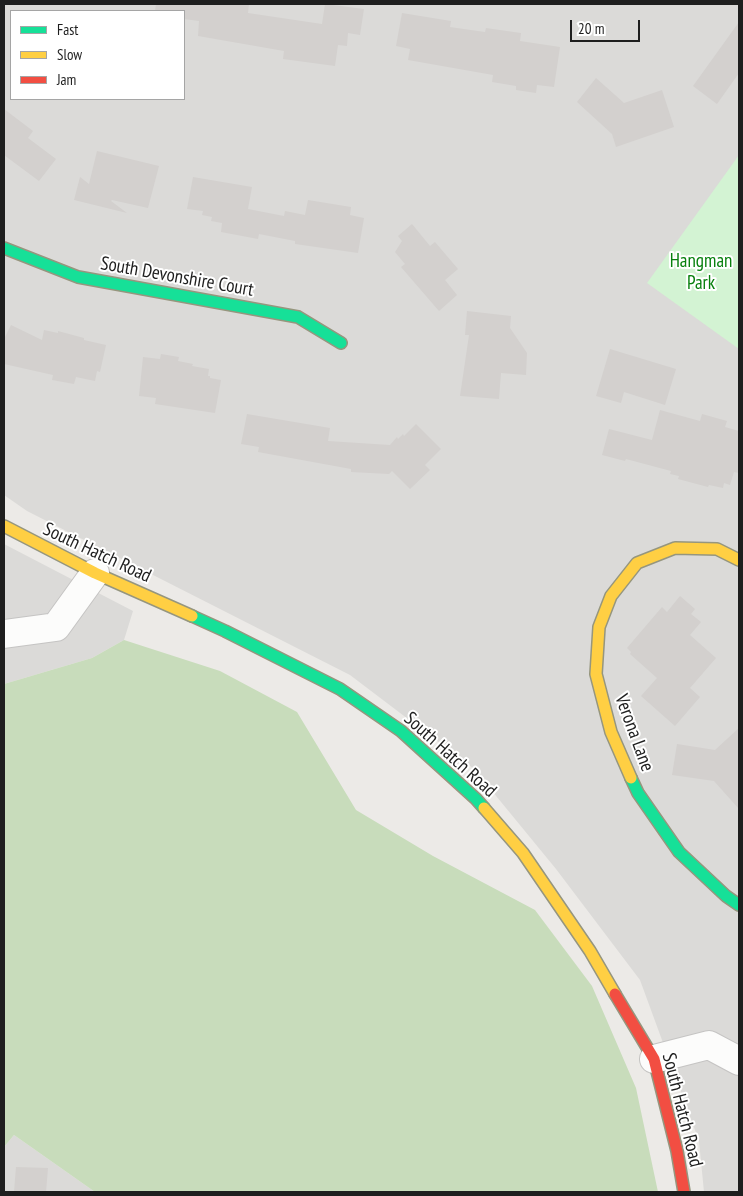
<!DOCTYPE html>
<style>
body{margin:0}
#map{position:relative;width:743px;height:1196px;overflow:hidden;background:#eceae7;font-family:"PT Sans Narrow",sans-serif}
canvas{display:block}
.frame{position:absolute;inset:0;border:5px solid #1e1e1e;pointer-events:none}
.legend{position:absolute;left:10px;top:10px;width:175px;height:90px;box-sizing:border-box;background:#fff;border:1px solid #a5a5a5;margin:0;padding:6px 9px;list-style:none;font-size:15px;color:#1e1e1e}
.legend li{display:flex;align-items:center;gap:10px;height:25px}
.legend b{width:25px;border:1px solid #a5a5a5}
.scale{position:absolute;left:570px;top:20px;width:70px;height:22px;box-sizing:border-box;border:2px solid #1e1e1e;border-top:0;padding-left:6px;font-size:15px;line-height:18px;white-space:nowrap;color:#1e1e1e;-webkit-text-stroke:4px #fff;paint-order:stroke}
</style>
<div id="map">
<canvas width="743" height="1196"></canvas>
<div class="frame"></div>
<ul class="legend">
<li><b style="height:6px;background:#16e098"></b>Fast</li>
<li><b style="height:6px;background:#ffcf43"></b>Slow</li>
<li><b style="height:6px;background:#f24e42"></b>Jam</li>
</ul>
<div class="scale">20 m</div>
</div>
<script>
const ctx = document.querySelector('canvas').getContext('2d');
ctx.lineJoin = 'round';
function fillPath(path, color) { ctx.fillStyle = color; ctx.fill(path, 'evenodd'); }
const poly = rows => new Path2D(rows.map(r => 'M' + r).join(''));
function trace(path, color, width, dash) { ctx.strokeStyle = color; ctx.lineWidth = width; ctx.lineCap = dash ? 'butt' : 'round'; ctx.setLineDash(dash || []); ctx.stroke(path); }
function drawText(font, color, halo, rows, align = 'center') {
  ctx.font = font + ' "PT Sans Narrow",sans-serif'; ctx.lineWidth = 4; ctx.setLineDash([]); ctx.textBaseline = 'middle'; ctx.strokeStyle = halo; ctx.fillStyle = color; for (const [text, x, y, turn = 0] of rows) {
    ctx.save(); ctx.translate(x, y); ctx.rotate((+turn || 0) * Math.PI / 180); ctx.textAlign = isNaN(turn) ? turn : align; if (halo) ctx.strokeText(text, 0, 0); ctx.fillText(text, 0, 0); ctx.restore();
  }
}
fillPath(poly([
 [4,4,739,4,739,1192,704,1192,699,1141,640,980,556,869,474,769,350,675,27,511,4,495],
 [11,11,184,11,184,99,11,99],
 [4,544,133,611,124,640,92,658,4,684],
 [14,1135,95,1192,4,1192,4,1147]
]), '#dbdad8');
fillPath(poly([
 [124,640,220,671,297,712,356,810,433,856,535,910,592,986,636,1088,658,1192,95,1192,14,1135,4,1147,4,684,92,658]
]), '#c8dcbb');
fillPath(poly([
 [739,155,739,349,647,283]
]), '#d3f3d3');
fillPath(poly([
 [156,4,249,4,248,13,322,24,325,4,364,9,360,35,348,33,347,46,338,45,335,66,283,59,284,51,198,36,199,21,184,19,184,11,155,11],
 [402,13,451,21,450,27,485,32,486,28,521,33,520,41,560,47,554,87,537,85,536,93,516,90,516,86,492,82,493,75,408,60,410,49,396,46],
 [739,22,739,73,717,104,693,86],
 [596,78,624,103,662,90,674,127,616,147,612,134,577,102],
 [4,109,33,131,28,138,56,159,39,181,4,155],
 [97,151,159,166,148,208,112,200,111,201,127,213,74,200,80,177,89,184],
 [193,177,252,187,248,209,284,216,285,211,305,215,308,200,351,207,350,215,364,218,358,253,295,244,295,241,259,234,258,239,221,232,222,223,211,221,212,217,202,215,203,211,187,209],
 [412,224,430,246,435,242,458,269,445,280,457,295,439,311,401,267,405,264,395,252,402,241,398,236],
 [467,311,511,316,510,328,527,353,526,375,501,373,499,399,460,396,469,335,465,335],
 [11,325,42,340,44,330,58,333,58,331,84,338,84,340,106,345,100,372,97,371,95,381,76,377,74,384,52,380,53,375,4,364,4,339],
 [610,349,676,369,665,405,624,392,621,403,596,396],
 [161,354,179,357,178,361,193,364,192,366,209,369,208,376,210,376,210,378,221,380,215,413,155,404,156,398,139,396,143,357,160,359],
 [660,410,700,421,702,414,727,421,725,427,739,431,739,473,734,472,730,485,724,483,723,488,709,485,708,487,678,479,679,476,670,474,671,471,626,459,625,461,602,455,609,429,652,440],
 [247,414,330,428,328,441,390,445,397,437,398,439,403,434,404,436,416,424,441,449,425,465,430,470,410,489,392,471,389,474,351,472,351,469,258,452,259,447,241,444],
 [680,596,695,609,691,614,701,622,690,635,716,658,690,688,700,697,675,726,641,696,657,678,630,654,631,652,627,648,662,607,667,612],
 [739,728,739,809,714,781,672,775,677,744,715,750],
 [16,1167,48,1168,46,1192,14,1192]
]), '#d3d0ce');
const street = poly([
 [4,634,56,627,95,573],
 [654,1059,709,1045,739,1061]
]);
const fast = poly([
 [4,248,78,277,298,317,341,343],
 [192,616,225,631,340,689,401,731,476,799,484,808],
 [631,778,638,793,679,852,726,896,739,905]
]);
const slow = poly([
 [4,526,95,573,192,616],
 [631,778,611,732,596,674,599,627,611,596,637,563,675,548,717,549,739,560],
 [484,808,523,853,590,951,615,994]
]);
const jam = poly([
 [615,994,654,1059,677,1151,684,1192]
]);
trace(street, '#c5c4c3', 30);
trace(fast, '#96967e', 14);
trace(slow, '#96967e', 14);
trace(jam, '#96967e', 14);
trace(street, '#fcfcfb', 28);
trace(fast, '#16e098', 11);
trace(slow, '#ffcf43', 11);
trace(jam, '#f24e42', 11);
drawText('19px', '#08800e', '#fff', [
 ["Hangman",701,262],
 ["Park",701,284]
]);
drawText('19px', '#1e1e1e', '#fff', [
 ["South Devonshire Court",177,277,10],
 ["South Hatch Road",97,553,25],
 ["Verona Lane",634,733,70],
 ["South Hatch Road",450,755,42],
 ["South Hatch Road",682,1110,76]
]);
</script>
